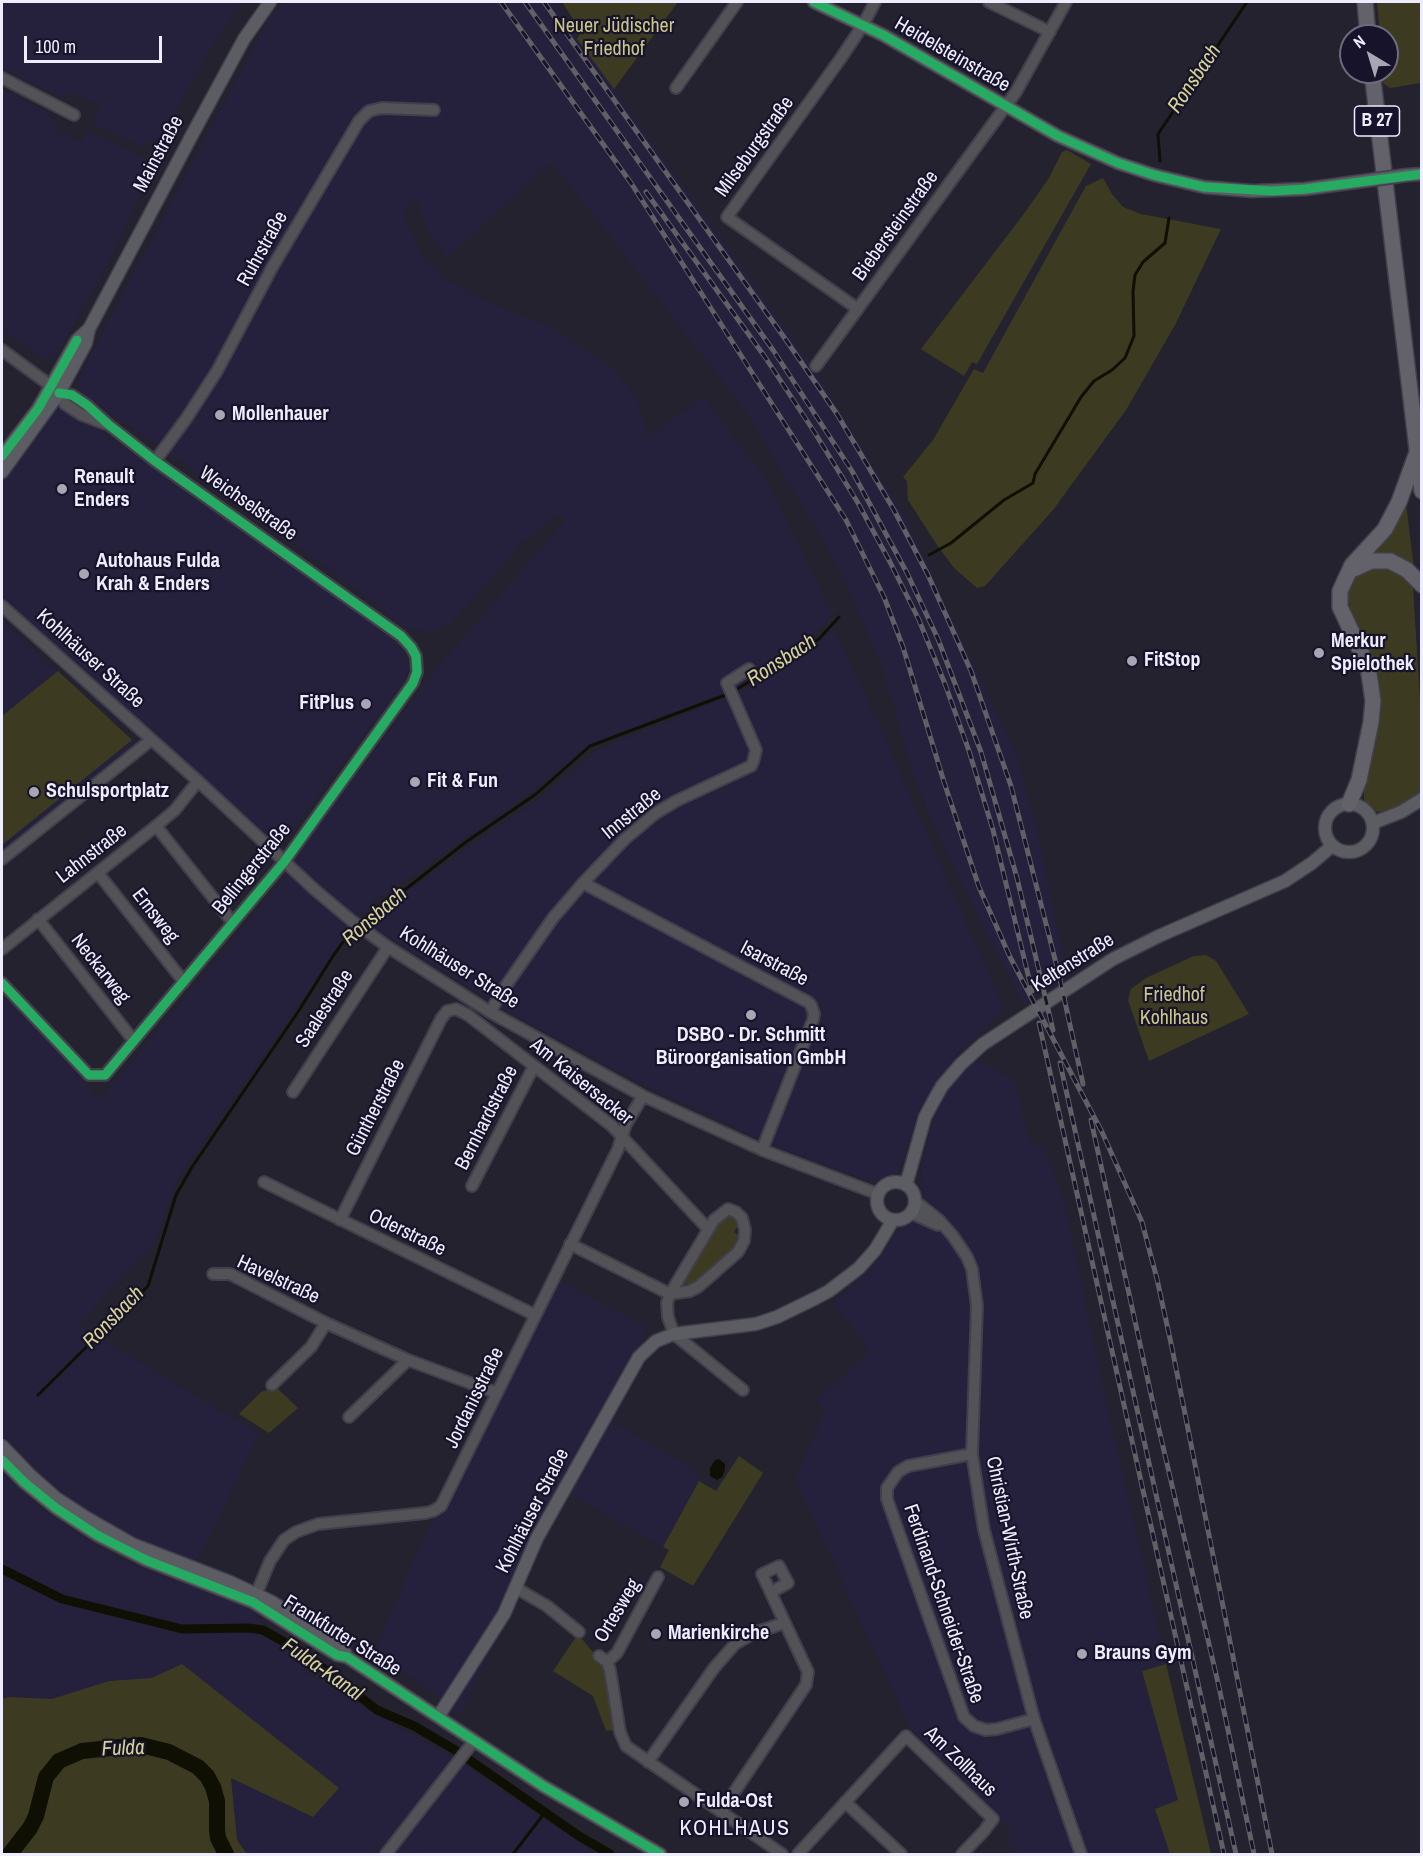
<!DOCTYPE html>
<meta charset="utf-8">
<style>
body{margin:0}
#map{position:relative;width:1423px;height:1856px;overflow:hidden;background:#24222f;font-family:"Archivo Narrow",sans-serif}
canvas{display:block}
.frame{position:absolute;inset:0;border:3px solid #eeedfd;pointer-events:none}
.north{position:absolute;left:1339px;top:24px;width:60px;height:60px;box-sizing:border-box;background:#17132a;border:2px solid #6d6a7e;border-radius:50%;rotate:322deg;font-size:16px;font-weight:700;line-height:24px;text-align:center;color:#eeedfd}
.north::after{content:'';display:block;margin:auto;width:21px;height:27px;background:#a7a6b5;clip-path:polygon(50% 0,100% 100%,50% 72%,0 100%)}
.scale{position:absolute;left:24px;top:36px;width:138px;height:27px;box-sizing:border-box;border:3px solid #eeedfd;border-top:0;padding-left:8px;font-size:18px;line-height:21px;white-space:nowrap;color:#eeedfd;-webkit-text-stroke:4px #17132a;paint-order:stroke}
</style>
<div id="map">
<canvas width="1423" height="1856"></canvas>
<div class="frame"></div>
<div class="north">N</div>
<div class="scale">100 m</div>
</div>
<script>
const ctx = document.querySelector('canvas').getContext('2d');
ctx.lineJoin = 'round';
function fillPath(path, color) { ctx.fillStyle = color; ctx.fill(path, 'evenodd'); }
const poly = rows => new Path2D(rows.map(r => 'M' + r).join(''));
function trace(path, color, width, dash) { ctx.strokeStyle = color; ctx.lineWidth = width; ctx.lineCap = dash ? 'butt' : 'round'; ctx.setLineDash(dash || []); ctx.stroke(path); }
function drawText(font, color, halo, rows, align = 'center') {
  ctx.font = font + ' "Archivo Narrow",sans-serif'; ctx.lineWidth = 4.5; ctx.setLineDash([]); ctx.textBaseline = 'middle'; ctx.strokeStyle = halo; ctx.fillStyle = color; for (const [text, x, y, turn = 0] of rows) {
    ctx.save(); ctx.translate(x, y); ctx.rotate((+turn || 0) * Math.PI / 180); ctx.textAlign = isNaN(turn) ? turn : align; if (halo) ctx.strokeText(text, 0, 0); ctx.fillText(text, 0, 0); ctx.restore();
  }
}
fillPath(poly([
 [2,2,243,2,222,30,159,138,141,146,92,123,100,106,77,94,59,96,2,68],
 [283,2,554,2,614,89,816,371,908,522,1016,755,1037,830,1067,976,1024,1004,989,939,936,830,913,773,884,673,842,573,747,413,552,162,447,257,429,234,417,201,403,212,421,254,440,274,480,299,549,326,615,370,637,399,648,437,703,397,765,478,833,616,824,625,743,686,588,745,533,791,374,901,358,918,292,861,432,674,566,520,557,514,519,546,452,622,431,633,407,628,214,484,83,394,79,388,79,377,82,371,272,13],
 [2,89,49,113,58,131,81,143,87,130,154,164,107,264,58,353,44,359,2,330],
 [57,399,394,639,405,653,410,667,402,684,287,836,278,841,267,839,2,597,2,477],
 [2,621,134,743,132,746,2,850],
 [832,626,878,723,1004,1009,958,1053,922,1106,898,1172,889,1178,872,1182,782,1149,647,1086,517,1017,368,924,383,907,543,796,600,749,749,688],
 [288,874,350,930,178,1179,154,1244,78,1325,259,1434,195,1566,111,1527,54,1491,2,1443,2,992,100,1100],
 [975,1059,1014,1080,1030,1143,1045,1150,1064,1201,1107,1406,1166,1664,1142,1671,1178,1800,1155,1810,1170,1854,1012,1854,1006,1837,1012,1830,910,1728,795,1479,825,1410,816,1400,870,1351,833,1302,855,1284,880,1258,897,1231,905,1224,914,1222,926,1203,921,1193,922,1164,936,1112,949,1088],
 [549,1276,646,1327,613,1422,692,1468,699,1481,663,1547,569,1494,460,1713,375,1651,413,1561],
 [2,1466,39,1507,115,1558,251,1609,307,1673,394,1725,442,1750,597,1854,247,1854,237,1840,231,1778,313,1817,152,1678,109,1681,52,1699,9,1697,2,1699]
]), '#25213c');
fillPath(poly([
 [562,2,678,2,614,89,577,39,581,31],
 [1377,2,1421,2,1421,83,1390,88,1383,83,1383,72,1387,72,1387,36,1380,36],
 [1067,150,1091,164,977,364,972,362,964,376,921,349,1023,215,1049,178,1062,152],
 [1103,178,1112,194,1123,207,1141,214,1221,229,1175,325,1126,410,1053,510,985,586,977,588,954,568,937,545,908,500,907,481,903,477,933,440,974,369,983,373,1086,186],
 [1405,495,1414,569,1370,557],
 [1382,563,1408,578,1413,588,1421,715,1421,791,1394,809,1379,812,1370,809,1364,801,1364,791,1375,729,1347,593,1351,582,1357,574],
 [58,671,132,740,2,845,2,716],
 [1206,955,1216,961,1249,1014,1149,1061,1128,1000,1131,989,1146,978,1194,956],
 [728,1213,738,1218,739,1224,734,1232,741,1237,734,1250,692,1286,682,1283,720,1219],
 [276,1387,298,1408,269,1433,239,1414,261,1392],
 [739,1456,763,1473,693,1586,660,1567,669,1550,663,1547,699,1481,716,1491],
 [578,1634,605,1667,615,1730,606,1731,593,1696,553,1671],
 [182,1664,339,1788,313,1817,231,1778,237,1840,247,1854,2,1854,2,1699,9,1697,52,1699,109,1681,152,1678],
 [1166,1664,1211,1854,1170,1854,1155,1809,1178,1800,1142,1671]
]), '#3c3b21');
fillPath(poly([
 [719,1459,725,1464,725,1470,722,1477,717,1480,710,1476,710,1468,715,1460]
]), '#100f04');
trace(poly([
 [1160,161,1158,134,1247,2],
 [929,555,951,543,1004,500,1033,483,1035,474,1081,397,1094,381,1112,370,1125,358,1134,336,1133,291,1135,275,1143,262,1165,243,1169,218],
 [734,691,819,639,839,617],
 [361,924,466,842,536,794,590,746,728,694],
 [38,1395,148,1286,176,1195,192,1167,298,1012,333,956,343,942,357,929],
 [513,1854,546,1811]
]), '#100f04', 3);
trace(poly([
 [2,1569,62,1599,182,1629,248,1628,263,1630,305,1654,377,1710,414,1726,455,1750,579,1836,610,1854]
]), '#100f04', 9);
trace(poly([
 [10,1854,30,1828,36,1816,46,1777,59,1761,82,1751,141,1745,169,1752,198,1767,207,1776,213,1787,217,1801,217,1830,218,1838,226,1854]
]), '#100f04', 16);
const minor = poly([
 [989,2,1050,32],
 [2,78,74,115],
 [676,88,737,2],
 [858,309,727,217,841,58,863,25,875,2],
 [2,350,47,383,59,393,65,404,82,415,106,424],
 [816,366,1016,92,1066,2],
 [155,461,186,419,217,371,273,266,359,121,369,111,382,108,434,110],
 [2,606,198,781,314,889,352,921,388,947,490,1012,643,1096,762,1150,878,1194],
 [156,826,233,923],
 [2,859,151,740],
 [98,873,184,982],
 [583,883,808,1002,811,1005,814,1014,813,1020,762,1150],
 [38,919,134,1041],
 [2,949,156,826,175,810,198,781],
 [2,983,89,1075,105,1075,284,862,413,683,417,672,416,656,411,647,401,636,155,461,109,425,87,405,72,395,59,393],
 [490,1012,505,987,553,918,583,883,625,839,656,813,676,801,751,766,753,762,756,750,727,683,749,669],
 [293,1092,388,947],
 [264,1182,535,1315],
 [472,1186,534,1066],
 [915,1201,939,1220,953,1236,967,1257,972,1269,977,1306,972,1454,984,1530,1034,1719,1081,1854],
 [911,1213,938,1225],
 [340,1220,441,1019,447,1011,456,1009,468,1015,612,1126,708,1229],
 [570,1244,670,1294],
 [213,1274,230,1274,326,1323,408,1360,497,1393],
 [670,1294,690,1291,698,1287,738,1252,744,1241,745,1230,742,1218,736,1212,728,1209,714,1220,670,1294,667,1303,668,1317,674,1334,743,1390],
 [272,1385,311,1347,326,1323],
 [349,1417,408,1360],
 [972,1454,908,1466,898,1472,887,1488,887,1499,964,1717,974,1726,986,1730,997,1729,1034,1719],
 [516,1588,547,1606,579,1632],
 [253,1602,270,1561,284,1540,296,1532,318,1524,425,1513,433,1511,441,1506,618,1149,626,1124,643,1096],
 [599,1656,607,1662,610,1670,620,1732,626,1746,782,1854],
 [607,1662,617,1653,658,1577],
 [648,1762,714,1668,735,1644,754,1633,784,1623],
 [845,1802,901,1854],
 [721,1812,806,1685,808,1672,762,1574,779,1566,788,1583,771,1592],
 [386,1854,474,1741],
 [798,1854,906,1736,993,1819,984,1831,962,1854]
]);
const major = poly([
 [814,2,883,35,1058,136,1118,163,1154,175,1204,187,1252,191,1305,189,1356,182],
 [1407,175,1422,174],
 [2,456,38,409,77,340,89,329],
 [2,472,59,393,86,343,89,329,193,133,244,39,270,2],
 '1325 828a24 24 0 1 1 48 0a24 24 0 1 1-48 0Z',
 [1373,823,1401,812,1422,799],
 '877 1201a19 19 0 1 1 38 0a19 19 0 1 1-38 0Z',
 [906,1185,925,1117,933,1102,942,1086,961,1064,983,1044,1113,959,1159,936,1285,881,1312,863,1332,846],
 [2,1446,30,1475,56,1498,85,1517,132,1544,230,1582,272,1602,342,1647,347,1657],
 [2,1460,24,1482,56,1508,97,1535,146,1560,253,1602,337,1655,347,1657,543,1786,660,1854],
 [438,1717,504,1614,537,1538,639,1357,656,1341,674,1334,756,1324,777,1317,816,1298,829,1291,859,1268,875,1250,893,1220]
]);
const highway = poly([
 [1365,2,1368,36],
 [1372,72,1422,491],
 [1354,569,1371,561,1390,561,1407,570,1422,585],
 [1349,804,1359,780,1371,722,1373,701,1368,667,1340,607,1340,591,1352,565,1385,529,1399,502,1416,455]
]);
trace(minor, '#413f4b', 14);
trace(major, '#413f4b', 15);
trace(highway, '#413f4b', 18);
trace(minor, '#525257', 10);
trace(major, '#5c5c63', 12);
trace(highway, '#63626a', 15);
const rail = poly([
 [501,2,631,183,846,520,884,597,903,647,944,782,979,887,1010,957,1102,1132,1142,1222,1157,1279,1172,1348,1272,1854],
 [525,2,773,350,852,471,907,573,938,639,981,752,1017,878,1053,1030],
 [544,2,786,340,837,414,894,510,928,575,971,671,1011,786,1059,975,1083,1084],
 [646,192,765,357,815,433,858,503,890,562,919,620,945,684,969,751,993,830,1032,991],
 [1039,1023,1224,1854],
 [1060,1063,1236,1854],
 [1091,1120,1154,1408,1219,1687,1254,1854]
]);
trace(rail, '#606066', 5);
trace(rail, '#17132a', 3, [9]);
const majorBridge = poly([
 [1356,182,1407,175]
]);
trace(majorBridge, '#413f4b', 15, []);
trace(majorBridge, '#5c5c63', 12);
trace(poly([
 [814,2,883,35,1058,136,1118,163,1154,175,1204,187,1272,191,1305,189,1422,174],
 [2,456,38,409,77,340],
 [2,983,89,1075,105,1075,284,862,413,683,417,672,416,656,411,647,401,636,155,461,109,425,87,405,72,395,59,393],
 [2,1460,24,1482,56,1508,97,1535,146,1560,253,1602,337,1655,347,1657,543,1786,660,1854]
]), '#26ab63', 9);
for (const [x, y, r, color] of [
 [220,415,6,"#a7a6b5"],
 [62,489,6,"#a7a6b5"],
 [84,574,6,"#a7a6b5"],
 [1319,653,6,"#a7a6b5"],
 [1132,661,6,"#a7a6b5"],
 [366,704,6,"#a7a6b5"],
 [415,782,6,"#a7a6b5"],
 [34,792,6,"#a7a6b5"],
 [751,1015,6,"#a7a6b5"],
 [656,1634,6,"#a7a6b5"],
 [1082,1654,6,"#a7a6b5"],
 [684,1802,6,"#a7a6b5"]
]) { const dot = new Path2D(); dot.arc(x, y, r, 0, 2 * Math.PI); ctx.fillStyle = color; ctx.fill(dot); trace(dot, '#17132a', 2); }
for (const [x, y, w] of [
 [1377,121,45]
]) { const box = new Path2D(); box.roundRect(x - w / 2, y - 15, w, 30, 4.5); ctx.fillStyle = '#17132a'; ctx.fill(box); trace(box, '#eeedfd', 1.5); }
drawText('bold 18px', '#eeedfd', null, [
 ["B 27",1377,121]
]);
drawText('20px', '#cac789', '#17132a', [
 ["Neuer Jüdischer",614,27],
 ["Friedhof",614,50],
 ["Friedhof",1174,996],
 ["Kohlhaus",1174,1019]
]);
drawText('20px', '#eeedfd', '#17132a', [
 ["Heidelsteinstraße",952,55,30],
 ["Milseburgstraße",755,147,-54],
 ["Mainstraße",159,154,-62],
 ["Biebersteinstraße",896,226,-54],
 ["Ruhrstraße",263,249,-61],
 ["Weichselstraße",248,504,35],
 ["Kohlhäuser Straße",90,659,42],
 ["Innstraße",632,814,-39],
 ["Lahnstraße",92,854,-38],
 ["Bellingerstraße",252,869,-51],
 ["Emsweg",155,916,52],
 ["Keltenstraße",1073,963,-32],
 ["Isarstraße",774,964,28],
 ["Kohlhäuser Straße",459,968,32],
 ["Neckarweg",100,969,52],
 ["Saalestraße",325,1009,-57],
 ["Am Kaisersacker",581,1082,39],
 ["Güntherstraße",376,1108,-63],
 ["Bernhardstraße",487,1118,-63],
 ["Oderstraße",407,1233,26],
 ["Havelstraße",278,1280,25],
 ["Jordanisstraße",475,1398,-64],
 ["Kohlhäuser Straße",533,1511,-63],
 ["Christian-Wirth-Straße",1009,1538,78],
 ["Ferdinand-Schneider-Straße",943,1604,71],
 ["Ortesweg",618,1611,-59],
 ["Frankfurter Straße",342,1636,32],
 ["Am Zollhaus",960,1762,44]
]);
drawText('bold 20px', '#eeedfd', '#17132a', [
 ["Mollenhauer",232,415],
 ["Renault",74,478],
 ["Enders",74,501],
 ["Autohaus Fulda",96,562],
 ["Krah & Enders",96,585],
 ["Merkur",1331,642],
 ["Spielothek",1331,665],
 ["FitStop",1144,661],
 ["FitPlus",354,704,"right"],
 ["Fit & Fun",427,782],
 ["Schulsportplatz",46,792],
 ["DSBO - Dr. Schmitt",751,1036,"center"],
 ["Büroorganisation GmbH",751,1059,"center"],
 ["Marienkirche",668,1634],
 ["Brauns Gym",1094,1654],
 ["Fulda-Ost",696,1802]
], 'left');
drawText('italic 21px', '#d4d294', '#17132a', [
 ["Ronsbach",1195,79,-56],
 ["Ronsbach",782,661,-33],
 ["Ronsbach",375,917,-41],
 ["Ronsbach",114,1318,-46],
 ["Fulda-Kanal",322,1670,35],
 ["Fulda",123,1749,-2]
]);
ctx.letterSpacing = '1.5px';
drawText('22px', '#eeedfd', '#17132a', [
 ["KOHLHAUS",735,1829]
]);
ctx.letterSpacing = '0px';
</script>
